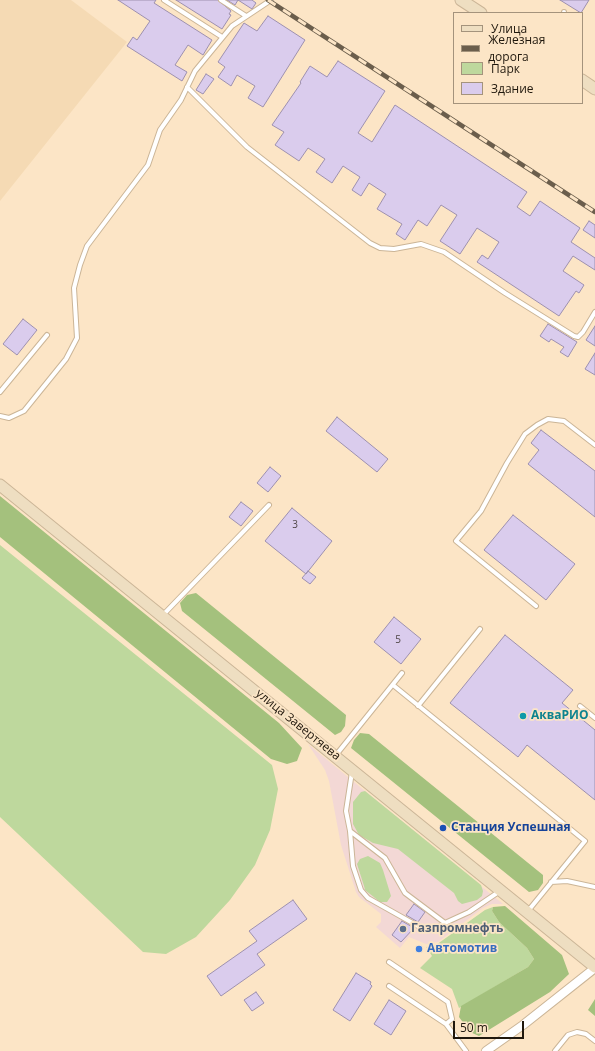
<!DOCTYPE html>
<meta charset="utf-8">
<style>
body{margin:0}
#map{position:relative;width:595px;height:1051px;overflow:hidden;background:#fce5c6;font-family:"Open Sans",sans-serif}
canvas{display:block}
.legend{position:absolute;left:453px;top:12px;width:130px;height:92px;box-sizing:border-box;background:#fce5c6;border:1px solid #a4937c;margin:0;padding:5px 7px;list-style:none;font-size:12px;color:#20180d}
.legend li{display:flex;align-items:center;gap:8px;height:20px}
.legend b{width:20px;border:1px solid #a4937c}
.scale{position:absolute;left:453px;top:1021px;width:71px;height:18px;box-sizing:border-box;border:2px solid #20180d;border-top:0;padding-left:5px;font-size:12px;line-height:14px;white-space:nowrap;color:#20180d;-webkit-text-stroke:3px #fce5c6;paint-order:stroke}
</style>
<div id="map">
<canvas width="595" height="1051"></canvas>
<ul class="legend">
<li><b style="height:5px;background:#eedec1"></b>Улица</li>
<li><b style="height:5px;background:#6b5e4c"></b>Железная дорога</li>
<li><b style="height:11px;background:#bed89d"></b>Парк</li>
<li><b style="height:11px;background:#dacced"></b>Здание</li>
</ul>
<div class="scale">50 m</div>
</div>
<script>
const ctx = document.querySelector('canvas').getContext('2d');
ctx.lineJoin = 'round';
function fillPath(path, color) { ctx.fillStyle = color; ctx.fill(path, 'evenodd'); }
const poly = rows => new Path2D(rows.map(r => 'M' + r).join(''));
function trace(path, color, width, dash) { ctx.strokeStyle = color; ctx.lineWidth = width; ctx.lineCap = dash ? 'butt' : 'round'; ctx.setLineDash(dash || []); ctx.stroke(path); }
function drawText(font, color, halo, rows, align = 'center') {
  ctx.font = font + ' "Open Sans",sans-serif'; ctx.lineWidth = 3.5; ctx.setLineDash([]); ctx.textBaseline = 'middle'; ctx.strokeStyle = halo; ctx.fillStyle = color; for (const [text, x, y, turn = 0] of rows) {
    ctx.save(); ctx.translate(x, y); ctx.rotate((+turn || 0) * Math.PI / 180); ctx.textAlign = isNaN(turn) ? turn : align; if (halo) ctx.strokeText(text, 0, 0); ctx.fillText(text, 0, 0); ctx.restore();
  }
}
fillPath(poly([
 [308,744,365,791,503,904,492,904,483,908,438,942,426,944,409,937,400,948,376,927,381,922,381,914,359,897,356,892,341,845,329,781,325,770]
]), '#f3d8d5');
fillPath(poly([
 [0,0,71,0,127,42,0,201]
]), '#f5dab4');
fillPath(poly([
 [0,545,272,765,278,789,270,830,255,865,230,900,196,937,166,954,143,952,0,817],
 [365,791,481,885,483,891,482,896,477,900,462,904,458,901,454,893,398,849,373,843,359,835,353,824,353,802,361,792],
 [368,856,380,863,383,870,391,896,387,902,380,902,365,890,364,886,357,864,360,859],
 [493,907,492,911,499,922,527,948,534,959,528,967,459,1008,452,989,420,968,432,956,426,947,436,945,485,910]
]), '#bed89d');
fillPath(poly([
 [0,496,279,723,302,748,297,761,287,764,271,759,0,537],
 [196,593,346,715,345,726,341,732,335,735,182,611,180,603,187,595],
 [360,733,369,734,543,875,543,883,538,890,529,892,351,748,354,740],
 [505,906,562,955,569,974,550,992,479,1036,470,1032,459,1017,461,1006,528,967,534,959,527,948,499,922,492,911,493,907],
 [595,999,595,1016,588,1010]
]), '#a4c17d');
const building = poly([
 [118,0,156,0,154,3,212,40,203,55,188,45,175,65,187,72,182,81,127,46,133,37,137,40,150,21,118,0],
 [176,0,218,0,231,11,229,14,231,15,222,29,176,0],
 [227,0,252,0,256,3,252,9,238,0,235,5,227,0],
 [560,0,589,0,581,13,560,0],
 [268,16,305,40,263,107,248,98,255,86,237,75,231,86,218,77,225,67,218,62,244,23,257,31,268,16],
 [338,61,385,91,358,133,372,142,395,105,527,192,517,207,530,216,540,201,580,228,571,242,595,258,595,270,573,256,563,271,584,285,579,293,576,291,559,316,477,262,482,255,488,259,499,242,477,228,460,254,440,241,457,215,441,205,427,226,418,220,405,240,396,234,402,224,377,209,386,194,369,183,361,196,352,190,360,177,343,166,332,183,316,172,325,159,308,148,299,161,275,145,284,132,272,125,301,83,300,82,310,66,327,77,338,61],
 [206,74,214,79,203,94,196,90,206,74],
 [589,221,595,225,595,238,583,230,589,221],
 [23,319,37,330,17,355,3,344,23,319],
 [548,324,577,342,568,357,560,352,564,347,551,339,549,342,540,336,548,324],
 [595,326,595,346,586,340,595,326],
 [595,353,595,375,585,369,595,353],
 [337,417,388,459,377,472,326,431,337,417],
 [541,430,595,471,595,517,528,464,539,450,531,443,541,430],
 [270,467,281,476,268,492,257,483,270,467],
 [241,502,253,511,241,526,229,517,241,502],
 [292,508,332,541,306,574,265,541,292,508],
 [513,515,575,564,546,600,484,550,513,515],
 [308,571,316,577,310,584,302,578,308,571],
 [394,617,421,639,401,664,374,642,394,617],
 [505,635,573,690,562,703,595,730,595,800,527,745,518,757,450,703,505,635],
 [293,900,307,919,257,954,265,965,221,996,207,976,257,941,249,931,293,900],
 [414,904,425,912,418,922,406,915,414,904],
 [402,921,414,928,401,942,392,935,402,921],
 [356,973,371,982,370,984,372,986,350,1021,333,1010,356,973],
 [256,992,264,1003,252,1011,244,1000,256,992],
 [389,1000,406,1011,391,1035,374,1024,389,1000]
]);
fillPath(building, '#dacced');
trace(building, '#9d90af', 1);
const lane = poly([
 [164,0,222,37],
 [221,0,246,16],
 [564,13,564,12],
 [187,87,247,147,370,243,380,248,394,249,421,244,444,252,505,293,574,336,578,337,583,332,595,312],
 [0,392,47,335],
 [0,416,9,418,24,411,66,359,77,338,74,288,80,265,87,246,148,165,160,130,181,100,195,71,232,26,271,0],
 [536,606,456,541,481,511,507,463,525,434,537,425,548,419,564,421,595,445],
 [162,616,269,505],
 [393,685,585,841,528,911],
 [418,706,480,629],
 [580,706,595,718],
 [336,755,402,673],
 [352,772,346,811,350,831,385,858,405,893,445,923,469,912,500,891],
 [350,831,353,866,361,890,368,898,425,930,435,929,445,923],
 [551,882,567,881,595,887],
 [389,962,448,1002,452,1019,446,1024],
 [389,986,446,1024,466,1051],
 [555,1051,568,1035,577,1032,586,1034,595,1041]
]);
const street = poly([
 [486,1051,523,1025,595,968]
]);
const secondary = poly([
 [461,0,481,13],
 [582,80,595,89],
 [0,485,595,967]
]);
trace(lane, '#cbb597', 6);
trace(street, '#cbb597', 10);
trace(secondary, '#cbb597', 13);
trace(lane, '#fff', 4);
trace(street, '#fff', 8);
trace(secondary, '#eedec1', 11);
const rail = poly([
 [268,0,595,212]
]);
trace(rail, '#6b5e4c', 4.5);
trace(rail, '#fce5c6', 3, [9]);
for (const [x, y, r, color] of [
 [523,716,4,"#0f9aa8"],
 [443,828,4,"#1a4fb4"],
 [403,929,4,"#5c6f8a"],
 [419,949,4,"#3f7fe0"]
]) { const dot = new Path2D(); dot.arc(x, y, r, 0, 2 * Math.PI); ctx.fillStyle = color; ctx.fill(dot); trace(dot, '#fce5c6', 1.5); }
drawText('10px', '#4e4545', null, [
 ["3",295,525],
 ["5",398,640]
]);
drawText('bold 12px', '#0d838f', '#fce5c6', [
 ["АкваРИО",531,716]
], 'left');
drawText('12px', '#20180d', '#fce5c6', [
 ["улица Завертяева",298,725,39]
]);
drawText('bold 12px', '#164399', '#fce5c6', [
 ["Станция Успешная",451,828]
], 'left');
drawText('bold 12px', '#4e5e75', '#fce5c6', [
 ["Газпромнефть",411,929]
], 'left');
drawText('bold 12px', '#366cbe', '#fce5c6', [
 ["Автомотив",427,949]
], 'left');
</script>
